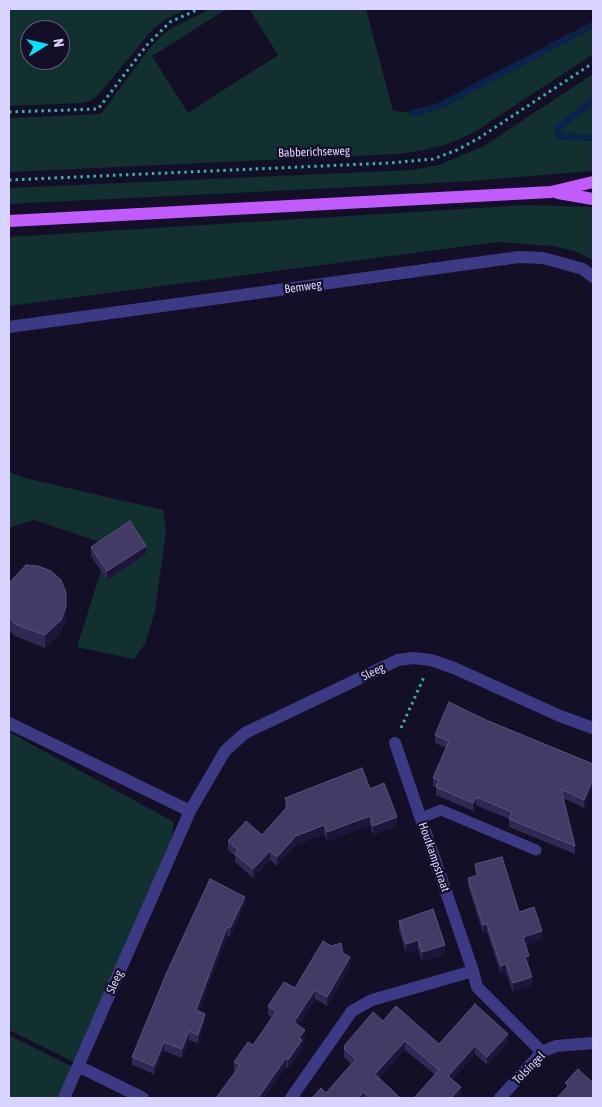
<!DOCTYPE html>
<style>
body{margin:0}
#map{position:relative;width:602px;height:1107px;overflow:hidden;background:#130f26;font-family:"Asap Condensed",sans-serif}
canvas{display:block}
.frame{position:absolute;inset:0;border:10px solid #d9d4ff;pointer-events:none}
.north{position:absolute;left:20px;top:20px;width:50px;height:50px;box-sizing:border-box;background:#130f26;border:1px solid #625e7d;border-radius:50%;rotate:81deg;font-size:14px;font-weight:700;line-height:20px;text-align:center;color:#d9d4ff}
.north::after{content:'';display:block;margin:auto;width:18px;height:22px;background:#00e5ff;clip-path:polygon(50% 0,100% 100%,50% 72%,0 100%)}
</style>
<div id="map">
<canvas width="602" height="1107"></canvas>
<div class="frame"></div>
<div class="north">N</div>
</div>
<script>
const ctx = document.querySelector('canvas').getContext('2d');
ctx.lineJoin = 'round';
function fillPath(path, color) { ctx.fillStyle = color; ctx.fill(path, 'evenodd'); }
const poly = rows => new Path2D(rows.map(r => 'M' + r).join(''));
function trace(path, color, width, dash) { ctx.strokeStyle = color; ctx.lineWidth = width; ctx.lineCap = dash ? 'butt' : 'round'; ctx.setLineDash(dash || []); ctx.stroke(path); }
function drawText(font, color, halo, rows, align = 'center') {
  ctx.font = font + ' "Asap Condensed",sans-serif'; ctx.lineWidth = 4.5; ctx.setLineDash([]); ctx.textBaseline = 'middle'; ctx.strokeStyle = halo; ctx.fillStyle = color; for (const [text, x, y, turn = 0] of rows) {
    ctx.save(); ctx.translate(x, y); ctx.rotate((+turn || 0) * Math.PI / 180); ctx.textAlign = isNaN(turn) ? turn : align; if (halo) ctx.strokeText(text, 0, 0); ctx.fillText(text, 0, 0); ctx.restore();
  }
}
fillPath(poly([
 [9,9,187,9,166,19,152,30,100,93,92,100,82,103,9,106],
 [30,30,60,30,60,60,30,60],
 [210,9,227,9,152,56,188,113,278,55,249,9,366,9,393,111,414,113,439,106,593,25,593,54,473,133,448,144,424,150,399,154,9,172,9,118,101,114,149,49,160,37,172,28],
 [593,74,593,171,457,182,9,204,9,188,413,170,439,165,484,146],
 [526,205,593,207,593,260,575,251,553,246,498,242,9,306,9,237],
 [9,472,25,478,163,510,166,531,155,611,145,644,134,659,77,647,109,545,34,520,9,528],
 [9,732,174,822,172,836,76,1063,9,1030],
 [9,1035,73,1067,59,1098,9,1098]
]), '#12302f');
trace(poly([
 [414,113,439,106,593,25],
 [593,138,559,136,557,129,593,101]
]), '#0c2248', 7);
trace(poly([
 [9,112,98,109,147,45,170,22,199,9],
 [9,180,389,163,433,159,457,150,479,138,593,63],
 [401,728,424,677]
]), '#2fb8b0', 3, [2.5, 4]);
trace(poly([
 [421,818,441,810,536,850]
]), '#3d3a85', 11);
trace(poly([
 [9,327,519,257,543,258,558,262,583,269,593,277],
 [9,723,190,811],
 [395,743,473,971],
 [78,1066,143,1098],
 [64,1098,190,811,225,751,245,733,398,660,413,658,431,660,454,668,560,716,593,728],
 [291,1098,352,1011,372,1000,473,971,477,987,542,1052],
 [500,1098,542,1052,556,1046,593,1043]
]), '#3d3a85', 12);
trace(poly([
 [558,193,593,199],
 [9,221,551,192,593,182]
]), '#c25bff', 12);
fillPath(poly([
 [91,547,146,554,107,580,91,556],
 [9,583,66,619,61,632,45,648,15,636,9,630],
 [486,720,593,764,584,808,563,798,575,846,575,854,509,827,509,819,476,805,473,811,436,795,436,787,433,786,433,778,446,748,435,743,435,735],
 [370,789,397,826,373,835,370,825,327,841,324,834,296,845,277,866,270,860,253,878,235,862,235,856,228,850,228,841,262,835,285,809,285,798],
 [475,864,519,912,542,939,525,945,529,964,528,965,532,985,513,992,506,973,501,974,487,932,483,933,468,886,468,878,476,876,475,872],
 [245,897,245,905,230,937,227,936,199,1011,205,1022,198,1043,189,1040,182,1058,164,1051,154,1074,132,1065,132,1057],
 [399,921,445,954,422,961,418,949,406,953,399,930],
 [343,953,350,966,327,1006,315,999,298,1025,305,1039,302,1043,302,1049,288,1068,286,1067,264,1098,216,1098,236,1071,234,1070,234,1062,253,1045,272,1018,268,1015,268,1006,295,988],
 [383,1021,439,1044,508,1043,487,1065,475,1054,452,1080,461,1096,405,1050,379,1078,400,1098,312,1098,326,1093,351,1064,344,1057,344,1049]
]), '#312854');
fillPath(poly([
 [146,546,146,554,107,580,107,571],
 [66,607,66,619,61,632,45,648,45,635],
 [593,779,593,787,584,808,584,800],
 [476,797,476,805,473,811,473,803],
 [370,816,370,825,327,841,327,832],
 [397,817,397,826,373,835,373,826],
 [324,825,324,834,296,845,277,866,277,857,296,836],
 [270,851,270,860,253,878,253,869],
 [245,897,245,905,230,937,230,928],
 [487,924,487,932,483,933,483,925],
 [227,927,227,936,196,1019,196,1010],
 [542,931,542,939,523,946,523,937],
 [418,940,418,949,406,953,406,944],
 [445,945,445,954,422,961,422,952],
 [529,956,529,964,525,966,525,957],
 [350,957,350,966,327,1006,327,997],
 [506,964,506,973,501,974,501,966],
 [532,977,532,985,513,992,513,983],
 [315,990,315,999,294,1031,294,1022],
 [205,1014,205,1022,198,1043,198,1035],
 [305,1030,305,1039,302,1043,302,1049,288,1068,288,1060,299,1038],
 [189,1031,189,1040,182,1058,182,1049],
 [508,1034,508,1043,487,1065,487,1057],
 [405,1041,405,1050,375,1083,375,1074],
 [164,1042,164,1051,154,1074,154,1066],
 [475,1046,475,1054,448,1085,448,1076],
 [286,1058,286,1067,264,1098,258,1098],
 [461,1087,461,1096,458,1098,451,1098],
 [364,1092,364,1098,358,1098]
]), '#1d163a');
const building = poly([
 [130,521,146,546,107,571,91,547,130,521],
 [26,565,38,566,51,571,61,580,66,593,66,607,61,620,45,635,15,624,9,617,9,583,26,565],
 [449,702,486,720,593,764,593,779,584,800,561,789,575,846,509,819,512,812,476,797,473,803,436,787,439,780,433,778,449,741,435,735,449,702],
 [362,768,370,789,384,783,397,817,373,826,370,816,327,832,324,825,296,836,277,857,270,851,253,869,235,854,238,850,228,841,246,821,262,835,288,806,285,798,362,768],
 [502,857,519,912,534,907,542,931,523,937,529,956,525,957,532,977,513,983,506,964,501,966,487,924,483,925,468,878,478,875,475,864,502,857],
 [210,879,245,897,230,928,227,927,196,1010,205,1014,198,1035,189,1031,182,1049,164,1042,154,1066,132,1057,167,972,210,879],
 [433,909,445,945,422,952,418,940,406,944,399,921,433,909],
 [323,941,331,946,341,943,343,953,350,957,327,997,315,990,294,1022,305,1030,299,1038,302,1040,288,1060,286,1058,258,1098,216,1098,240,1065,234,1062,248,1042,253,1045,276,1012,268,1006,284,982,295,988,323,941],
 [475,1004,508,1034,487,1057,475,1046,448,1076,461,1087,451,1098,414,1098,439,1070,405,1041,375,1074,400,1098,370,1098,364,1092,358,1098,312,1098,321,1088,326,1093,356,1059,344,1049,345,1045,373,1012,383,1021,396,1006,439,1044,475,1004],
 [578,1069,593,1083,593,1098,557,1098,568,1086,565,1083,578,1069]
]);
fillPath(building, '#433a66');
trace(building, '#5a527e', 1);
drawText('12px', '#d9d4ff', '#130f26', [
 ["Babberichseweg",314,152,-2],
 ["Bemweg",303,287,-8],
 ["Sleeg",373,672,-26],
 ["Houtkampstraat",434,857,71],
 ["Sleeg",115,982,-66],
 ["Tolsingel",529,1068,-45]
]);
</script>
